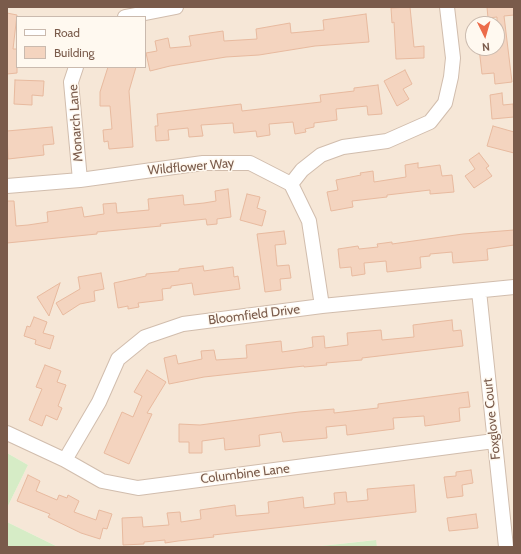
<!DOCTYPE html>
<style>
body{margin:0}
#map{position:relative;width:521px;height:554px;overflow:hidden;background:#fdf5e9;font-family:Cabin,sans-serif}
canvas{display:block}
.frame{position:absolute;inset:0;border:8px solid #7a5b4b;pointer-events:none}
.legend{position:absolute;left:16px;top:16px;width:130px;height:52px;box-sizing:border-box;background:#fff9f0;border:1px solid #cabaae;margin:0;padding:5px 7px;list-style:none;font-size:12px;color:#7a5b4b}
.legend li{display:flex;align-items:center;gap:8px;height:20px}
.legend b{width:20px;border:1px solid #cabaae}
.north{position:absolute;left:465px;top:16px;width:40px;height:40px;box-sizing:border-box;background:#fff9f0;border:1px solid #cabaae;border-radius:50%;rotate:175deg;font-size:11px;font-weight:700;line-height:16px;text-align:center;color:#7a5b4b}
.north::after{content:'';display:block;margin:auto;width:14px;height:18px;background:#ec6c4a;clip-path:polygon(50% 0,100% 100%,50% 72%,0 100%)}
</style>
<div id="map">
<canvas width="521" height="554"></canvas>
<div class="frame"></div>
<ul class="legend">
<li><b style="height:5px;background:#fff"></b>Road</li>
<li><b style="height:11px;background:#f4d4bf"></b>Building</li>
</ul>
<div class="north">N</div>
</div>
<script>
const ctx = document.querySelector('canvas').getContext('2d');
ctx.lineJoin = 'round';
function fillPath(path, color) { ctx.fillStyle = color; ctx.fill(path, 'evenodd'); }
const poly = rows => new Path2D(rows.map(r => 'M' + r).join(''));
function trace(path, color, width, dash) { ctx.strokeStyle = color; ctx.lineWidth = width; ctx.lineCap = dash ? 'butt' : 'round'; ctx.setLineDash(dash || []); ctx.stroke(path); }
function drawText(font, color, halo, rows, align = 'center') {
  ctx.font = font + ' Cabin,sans-serif'; ctx.lineWidth = 3; ctx.setLineDash([]); ctx.textBaseline = 'middle'; ctx.strokeStyle = halo; ctx.fillStyle = color; for (const [text, x, y, turn = 0] of rows) {
    ctx.save(); ctx.translate(x, y); ctx.rotate((+turn || 0) * Math.PI / 180); ctx.textAlign = isNaN(turn) ? turn : align; if (halo) ctx.strokeText(text, 0, 0); ctx.fillText(text, 0, 0); ctx.restore();
  }
}
fillPath(poly([
 [7,7,514,7,514,547,377,547,375,540,312,547,58,547,7,522,7,508,28,465,7,453],
 [17,17,145,17,145,67,17,67],
 [473,24,497,24,497,48,473,48]
]), '#f6e7d7');
fillPath(poly([
 [7,453,28,465,7,508],
 [7,522,58,547,7,547],
 [376,540,377,547,312,547]
]), '#d6ecc6');
const building = poly([
 [410,7,414,47,424,46,424,58,396,59,394,22,392,23,391,8,410,7],
 [487,7,514,7,514,15,504,16,512,82,495,84,494,73,482,74,479,48,497,48,497,17,488,18,487,7],
 [7,13,17,15,13,49,17,49,17,73,7,74,7,13],
 [366,14,369,42,315,46,259,55,226,57,170,66,150,71,146,53,157,51,155,41,168,38,170,48,191,46,189,36,223,31,224,41,257,39,256,29,290,23,291,33,324,30,323,20,366,14],
 [108,67,136,67,129,91,133,147,109,149,108,141,104,142,103,130,112,129,110,106,100,106,100,92,108,67],
 [405,70,412,84,403,89,409,99,397,106,384,81,405,70],
 [15,80,44,81,43,96,32,95,32,105,14,104,15,80],
 [378,85,382,114,368,115,367,106,336,109,337,120,314,123,314,127,305,129,306,132,295,134,293,122,269,124,270,135,257,137,256,131,234,133,233,123,201,125,203,136,189,137,188,128,168,130,169,140,156,141,155,126,158,126,157,114,241,104,242,111,321,102,320,95,354,91,354,88,378,85],
 [502,93,503,105,513,104,514,117,492,119,490,95,502,93],
 [493,126,514,132,514,153,487,146,493,126],
 [52,127,54,144,43,145,44,155,8,159,7,131,52,127],
 [479,153,489,166,486,168,492,176,474,188,465,176,475,169,469,160,479,153],
 [418,163,418,168,440,165,442,176,452,175,454,192,430,194,430,190,387,195,387,197,352,201,353,207,331,211,327,192,338,190,336,180,361,175,360,173,373,171,374,182,406,177,405,165,418,163],
 [228,189,231,217,217,219,217,224,207,225,206,219,160,224,161,226,97,232,97,234,7,243,7,201,14,201,16,226,28,225,48,222,47,212,82,207,84,217,104,214,103,204,116,203,117,213,138,211,149,210,148,199,183,195,184,205,204,203,216,201,215,191,228,189],
 [247,194,260,197,257,208,266,211,262,226,240,220,247,194],
 [514,230,514,245,487,249,488,260,453,263,452,252,430,254,430,256,420,257,421,268,387,272,386,261,364,263,365,274,352,276,351,267,340,268,338,249,358,246,359,249,378,247,377,244,392,242,392,244,463,234,514,230],
 [284,231,286,244,275,245,277,266,289,265,291,278,280,279,281,290,265,292,257,234,284,231],
 [203,266,204,271,233,267,234,277,238,276,240,289,194,295,192,283,171,286,171,288,162,289,163,300,138,303,139,307,128,309,128,306,118,308,114,283,146,276,146,274,179,271,179,269,203,266],
 [101,273,104,289,94,291,95,301,80,304,63,315,56,303,80,289,78,277,101,273],
 [60,283,49,316,37,297,60,283],
 [34,317,47,322,43,333,54,336,50,349,35,344,36,340,24,336,27,326,30,327,34,317],
 [452,320,453,331,461,330,463,346,362,358,362,360,326,363,327,365,304,367,304,366,204,377,169,384,164,358,176,355,178,364,202,359,201,351,214,350,216,360,247,358,246,345,281,341,282,352,303,349,313,347,312,337,324,336,325,348,348,345,347,333,381,330,382,340,414,337,413,325,452,320],
 [45,365,61,371,57,382,66,385,58,406,62,408,57,420,46,415,42,426,29,420,42,389,36,387,45,365],
 [147,370,166,382,147,413,152,414,129,464,104,453,122,412,133,417,142,396,134,392,147,370],
 [468,392,470,407,459,408,460,421,425,426,424,416,393,418,394,429,347,435,346,425,326,427,327,438,283,442,281,432,259,435,260,446,225,450,224,438,202,441,202,453,189,453,189,442,179,442,179,424,200,425,299,412,334,409,334,413,378,408,378,404,468,392],
 [471,470,473,483,462,485,463,496,447,498,444,477,456,476,456,472,471,470],
 [28,475,40,481,36,491,57,500,59,495,67,498,68,495,79,501,74,512,96,520,99,510,112,514,107,529,103,528,100,539,81,533,48,517,50,514,17,501,28,475],
 [414,485,416,512,213,535,214,537,178,541,165,543,165,540,144,542,144,544,123,545,122,518,142,517,143,527,169,525,167,513,180,512,181,522,201,519,200,510,235,505,236,516,269,513,268,502,303,497,304,508,335,504,334,493,346,492,347,502,368,500,367,489,414,485],
 [476,514,478,528,449,531,447,518,476,514]
]);
fillPath(building, '#f4d4bf');
trace(building, '#e8ba9f', 1);
const minor = poly([
 [125,17,176,7],
 [76,67,71,82,80,180],
 [291,184,302,170,321,155,343,147,387,141,430,122,445,103,451,77,453,58,447,7],
 [7,186,80,180,203,163,250,163,291,184,309,221,322,306],
 [479,291,506,547],
 [7,433,65,460,102,481,138,488,494,441],
 [65,460,99,402,118,359,145,337,183,324,322,306,514,287]
]);
trace(minor, '#d1bdad', 16);
trace(minor, '#fff', 14);
drawText('13px', '#7a5b4b', '#fff9f0', [
 ["Monarch Lane",76,123,-94],
 ["Wildflower Way",191,167,-5],
 ["Bloomfield Drive",254,315,-7],
 ["Foxglove Court",492,419,-96],
 ["Columbine Lane",245,474,-7]
]);
</script>
